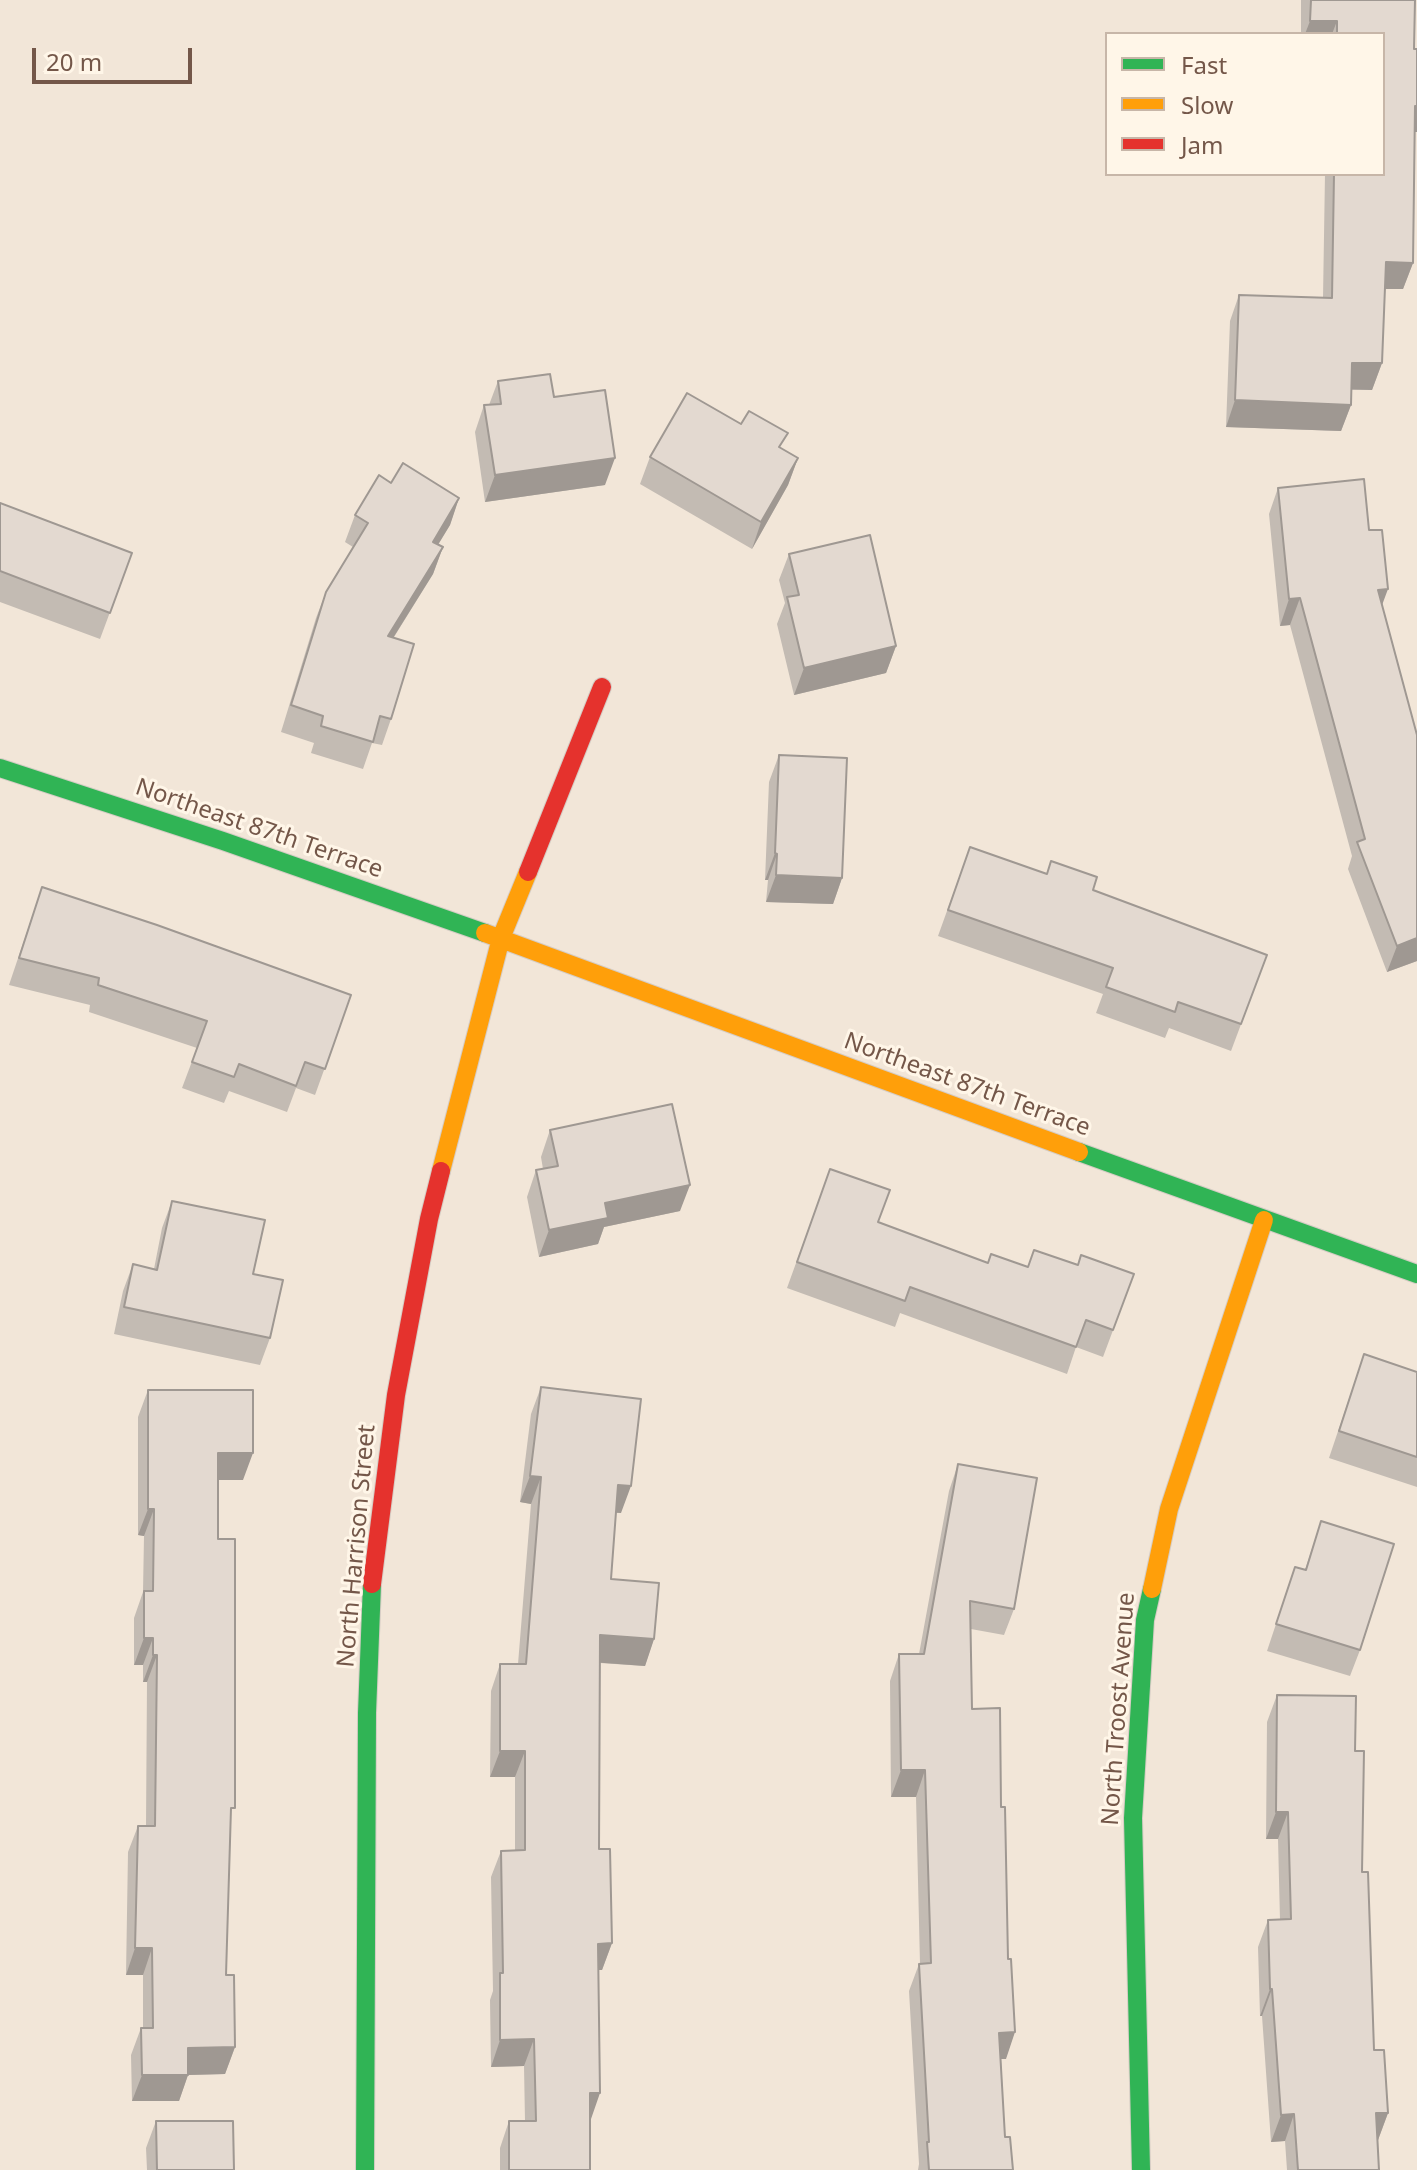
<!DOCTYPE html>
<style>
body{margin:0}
#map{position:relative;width:1417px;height:2170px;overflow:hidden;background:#f6f1e8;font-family:"Noto Sans",sans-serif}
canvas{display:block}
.legend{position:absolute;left:1105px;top:32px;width:280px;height:144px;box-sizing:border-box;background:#fff6e8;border:2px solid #c7b6a8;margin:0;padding:10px 14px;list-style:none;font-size:24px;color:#745749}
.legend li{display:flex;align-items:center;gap:16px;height:40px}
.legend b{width:40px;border:2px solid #c7b6a8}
.scale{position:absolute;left:32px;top:48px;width:160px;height:36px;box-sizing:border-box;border:4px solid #745749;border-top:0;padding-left:10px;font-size:24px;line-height:28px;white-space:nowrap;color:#745749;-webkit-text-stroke:6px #fff6e8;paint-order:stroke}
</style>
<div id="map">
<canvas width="1417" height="2170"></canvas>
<ul class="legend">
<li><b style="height:10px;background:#30b455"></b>Fast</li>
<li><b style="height:10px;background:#ff9f0a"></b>Slow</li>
<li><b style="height:10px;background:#e5322d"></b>Jam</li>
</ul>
<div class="scale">20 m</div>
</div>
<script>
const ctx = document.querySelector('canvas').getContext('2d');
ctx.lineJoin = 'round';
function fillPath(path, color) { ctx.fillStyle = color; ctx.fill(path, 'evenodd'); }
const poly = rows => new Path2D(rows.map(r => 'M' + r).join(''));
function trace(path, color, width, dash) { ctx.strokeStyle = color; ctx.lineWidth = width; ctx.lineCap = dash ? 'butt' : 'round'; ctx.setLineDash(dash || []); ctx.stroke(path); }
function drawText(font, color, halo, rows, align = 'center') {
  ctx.font = font + ' "Noto Sans",sans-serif'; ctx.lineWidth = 6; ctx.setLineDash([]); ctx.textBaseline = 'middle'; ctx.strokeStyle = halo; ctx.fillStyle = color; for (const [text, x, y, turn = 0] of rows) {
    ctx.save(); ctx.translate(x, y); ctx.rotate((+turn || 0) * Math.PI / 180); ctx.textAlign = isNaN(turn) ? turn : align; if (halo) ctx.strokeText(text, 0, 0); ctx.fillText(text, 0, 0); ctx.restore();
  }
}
fillPath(poly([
 [0,0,1417,0,1417,2170,0,2170],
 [1107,34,1383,34,1383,174,1107,174]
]), '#f2e6d8');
const fast = poly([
 [0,768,223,841,485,933],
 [1079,1152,1417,1274],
 [365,2170,367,1713,372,1584],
 [1141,2170,1133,1818,1145,1620,1152,1589]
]);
const slow = poly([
 [485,933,1079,1152],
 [441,1171,501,938,528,872],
 [1152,1589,1169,1509,1264,1220]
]);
const jam = poly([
 [528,872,602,687],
 [372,1584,396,1395,429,1219,441,1171]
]);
trace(fast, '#d5ccc4', 20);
trace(slow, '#d5ccc4', 20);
trace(jam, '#d5ccc4', 20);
trace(fast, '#30b455', 18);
trace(slow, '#ff9f0a', 18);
trace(jam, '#e5322d', 18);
fillPath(poly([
 [1301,0,1415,0,1414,49,1417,132,1415,132,1413,263,1403,289,1385,289,1382,363,1372,390,1351,390,1351,405,1341,431,1226,427,1230,321,1239,295,1323,298,1325,174,1383,174,1383,34,1301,34],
 [498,381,605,485,485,502,475,432,484,405,489,405],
 [782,449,798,458,788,485,752,549,640,484,650,457],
 [391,483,459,498,450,525,438,545,443,547,433,574,394,637,391,719,382,745,372,743,363,769,311,753,314,743,281,732,316,618,326,592,353,547,345,542,355,515],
 [1278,488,1369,530,1382,605,1417,961,1387,972,1348,869,1352,856,1290,625,1280,626,1269,514],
 [0,503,132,553,100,639,0,602],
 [789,554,896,646,886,673,794,695,777,624,785,603,779,580],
 [779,755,842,878,833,904,766,902,768,880,765,880,769,782],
 [970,847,1093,890,1267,955,1231,1051,1169,1028,1165,1038,1096,1013,1103,994,938,936],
 [42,887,351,995,315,1095,296,1088,287,1112,229,1091,224,1103,182,1088,197,1048,89,1012,90,1005,9,985],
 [550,1130,680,1211,604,1227,598,1244,539,1257,527,1197,536,1170,543,1169,541,1157],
 [830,1169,878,1222,988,1263,1028,1267,1078,1265,1134,1274,1103,1357,1076,1347,1067,1374,900,1313,895,1327,787,1288],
 [172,1201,253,1274,270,1338,260,1365,114,1334,123,1291,133,1264,154,1269,162,1228],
 [1364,1354,1417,1372,1417,1487,1329,1458],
 [541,1387,621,1513,616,1513,611,1579,654,1639,645,1666,600,1663,599,1849,612,1943,602,1970,598,1970,590,2119,590,2170,500,2170,500,2148,509,2121,525,2121,524,2066,491,2067,490,2000,493,1991,491,1877,501,1851,515,1850,515,1777,490,1777,491,1691,500,1664,518,1664,531,1504,520,1502,531,1414],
 [148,1390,243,1480,218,1480,218,1539,231,1821,226,1975,235,2047,225,2074,188,2075,179,2101,132,2101,131,2055,141,2028,143,2028,143,1975,126,1975,128,1852,138,1826,146,1826,147,1682,143,1682,143,1665,134,1665,134,1618,143,1592,144,1536,138,1535,138,1417],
 [958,1464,1014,1609,1004,1635,971,1629,972,1709,1006,2059,1001,2059,1005,2137,1013,2170,918,2170,919,2164,909,1991,919,1964,920,1964,916,1797,891,1797,890,1681,899,1654,919,1654,949,1491],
 [1321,1521,1360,1650,1350,1676,1267,1651,1295,1567,1305,1570],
 [1277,1695,1355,1751,1374,2050,1388,2113,1378,2140,1379,2170,1287,2170,1285,2141,1271,2142,1262,2016,1260,2016,1258,1947,1268,1920,1280,1920,1278,1839,1266,1839,1267,1722],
 [156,2121,234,2170,147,2170,146,2148]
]), '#c3bbb3');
fillPath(poly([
 [1310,21,1337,21,1332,34,1305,34],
 [1415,106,1417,106,1417,132,1406,132],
 [1386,262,1413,263,1403,289,1376,289],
 [1352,363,1382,363,1372,390,1342,389],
 [1235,400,1351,405,1341,431,1226,427],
 [615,458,605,485,485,502,495,475],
 [798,458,788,485,752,549,761,522],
 [459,498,450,525,423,569,433,542],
 [443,547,433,574,378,662,388,636],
 [1388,589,1378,616,1378,590],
 [1300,598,1290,625,1280,626,1289,599],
 [896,646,886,673,794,695,804,668],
 [775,853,777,854,768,880,765,880],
 [776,875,842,878,833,904,766,902],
 [1417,938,1417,961,1387,972,1397,946],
 [690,1185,680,1211,604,1227,598,1244,539,1257,549,1230,605,1203],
 [218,1453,253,1453,243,1480,208,1480],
 [530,1476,541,1477,531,1504,520,1502],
 [618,1485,631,1486,621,1513,608,1512],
 [148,1509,154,1509,144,1536,138,1535],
 [600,1635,654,1639,645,1666,591,1662],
 [144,1638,153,1638,143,1665,134,1665],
 [153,1655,157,1655,147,1682,143,1682],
 [500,1751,525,1751,515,1777,490,1777],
 [901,1770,925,1770,916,1797,891,1797],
 [1276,1812,1288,1812,1278,1839,1266,1839],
 [612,1943,602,1970,588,1970,598,1944],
 [135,1948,152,1948,143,1975,126,1975],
 [1270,1989,1272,1989,1262,2016,1260,2016],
 [1015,2032,1006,2059,990,2059,999,2033],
 [534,2039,524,2066,491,2067,500,2040],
 [235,2047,225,2074,188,2075,179,2101,132,2101,142,2075,188,2048],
 [590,2093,600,2093,591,2119,580,2119],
 [1376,2113,1388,2113,1378,2140],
 [1294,2114,1285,2141,1271,2142,1281,2115]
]), '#9f9892');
const building = poly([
 [1311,0,1415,0,1414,49,1417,49,1417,106,1415,106,1413,263,1386,262,1382,363,1352,363,1351,405,1235,400,1239,295,1332,298,1334,174,1383,174,1383,34,1337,34,1337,21,1310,21,1311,0],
 [550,374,554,397,605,390,615,458,495,475,484,405,501,404,498,381,550,374],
 [687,393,741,424,749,411,788,433,779,447,798,458,761,522,650,457,687,393],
 [403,463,459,498,433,542,443,547,388,636,414,644,391,719,380,716,373,742,321,726,323,716,291,705,326,592,368,523,355,515,379,475,391,483,403,463],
 [1364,479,1369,530,1382,530,1388,589,1378,590,1417,735,1417,938,1397,946,1357,842,1365,839,1300,598,1289,599,1278,488,1364,479],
 [0,503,132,553,110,613,0,571,0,503],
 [870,535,896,646,804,668,787,597,799,595,789,554,870,535],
 [779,755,847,758,842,878,776,875,777,854,775,853,779,755],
 [970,847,1047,874,1051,861,1097,877,1093,890,1267,955,1241,1024,1178,1002,1175,1012,1106,987,1113,968,948,910,970,847],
 [42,887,157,925,351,995,325,1069,305,1062,296,1086,239,1064,234,1077,192,1062,207,1021,98,985,99,978,19,958,42,887],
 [672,1104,690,1185,605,1203,608,1218,549,1230,536,1170,558,1166,550,1130,672,1104],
 [830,1169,890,1190,878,1222,988,1263,991,1254,1028,1267,1034,1250,1078,1265,1081,1255,1134,1274,1113,1330,1086,1320,1076,1347,910,1287,905,1301,797,1262,830,1169],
 [172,1201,265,1220,253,1274,283,1280,270,1338,124,1307,133,1264,157,1270,172,1201],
 [1364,1354,1417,1372,1417,1457,1339,1431,1364,1354],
 [541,1387,641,1399,631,1486,618,1485,611,1579,659,1583,654,1639,600,1635,599,1849,610,1849,612,1943,598,1944,600,2093,590,2093,590,2170,509,2170,509,2121,536,2121,534,2039,500,2040,500,1973,503,1973,501,1851,525,1850,525,1751,500,1751,500,1664,526,1664,541,1477,530,1476,541,1387],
 [148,1390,253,1390,253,1453,218,1453,218,1539,235,1539,235,1808,231,1808,226,1975,234,1975,235,2047,188,2048,188,2075,142,2075,141,2028,153,2028,152,1948,135,1948,138,1826,155,1826,157,1655,153,1655,153,1638,144,1638,144,1591,153,1591,154,1509,148,1509,148,1390],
 [958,1464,1037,1478,1014,1609,970,1601,972,1709,1000,1708,1001,1807,1005,1807,1008,1959,1011,1959,1015,2032,999,2033,1005,2137,1010,2137,1013,2170,929,2170,927,2142,929,2142,919,1964,931,1963,925,1770,901,1770,899,1654,924,1654,958,1464],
 [1321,1521,1394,1544,1360,1650,1276,1624,1295,1567,1306,1570,1321,1521],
 [1277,1695,1356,1696,1355,1751,1364,1751,1362,1872,1368,1872,1374,2050,1384,2050,1388,2113,1376,2113,1379,2170,1298,2170,1294,2114,1281,2115,1272,1989,1270,1989,1268,1920,1291,1919,1288,1812,1276,1812,1277,1695],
 [156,2121,233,2121,234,2170,157,2170,156,2121]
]);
fillPath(building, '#e3d9d0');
trace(building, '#9f9892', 2);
drawText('24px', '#745749', '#fff6e8', [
 ["Northeast 87th Terrace",259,829,19],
 ["Northeast 87th Terrace",967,1085,20],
 ["North Harrison Street",357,1546,-85],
 ["North Troost Avenue",1119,1709,-86]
]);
</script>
